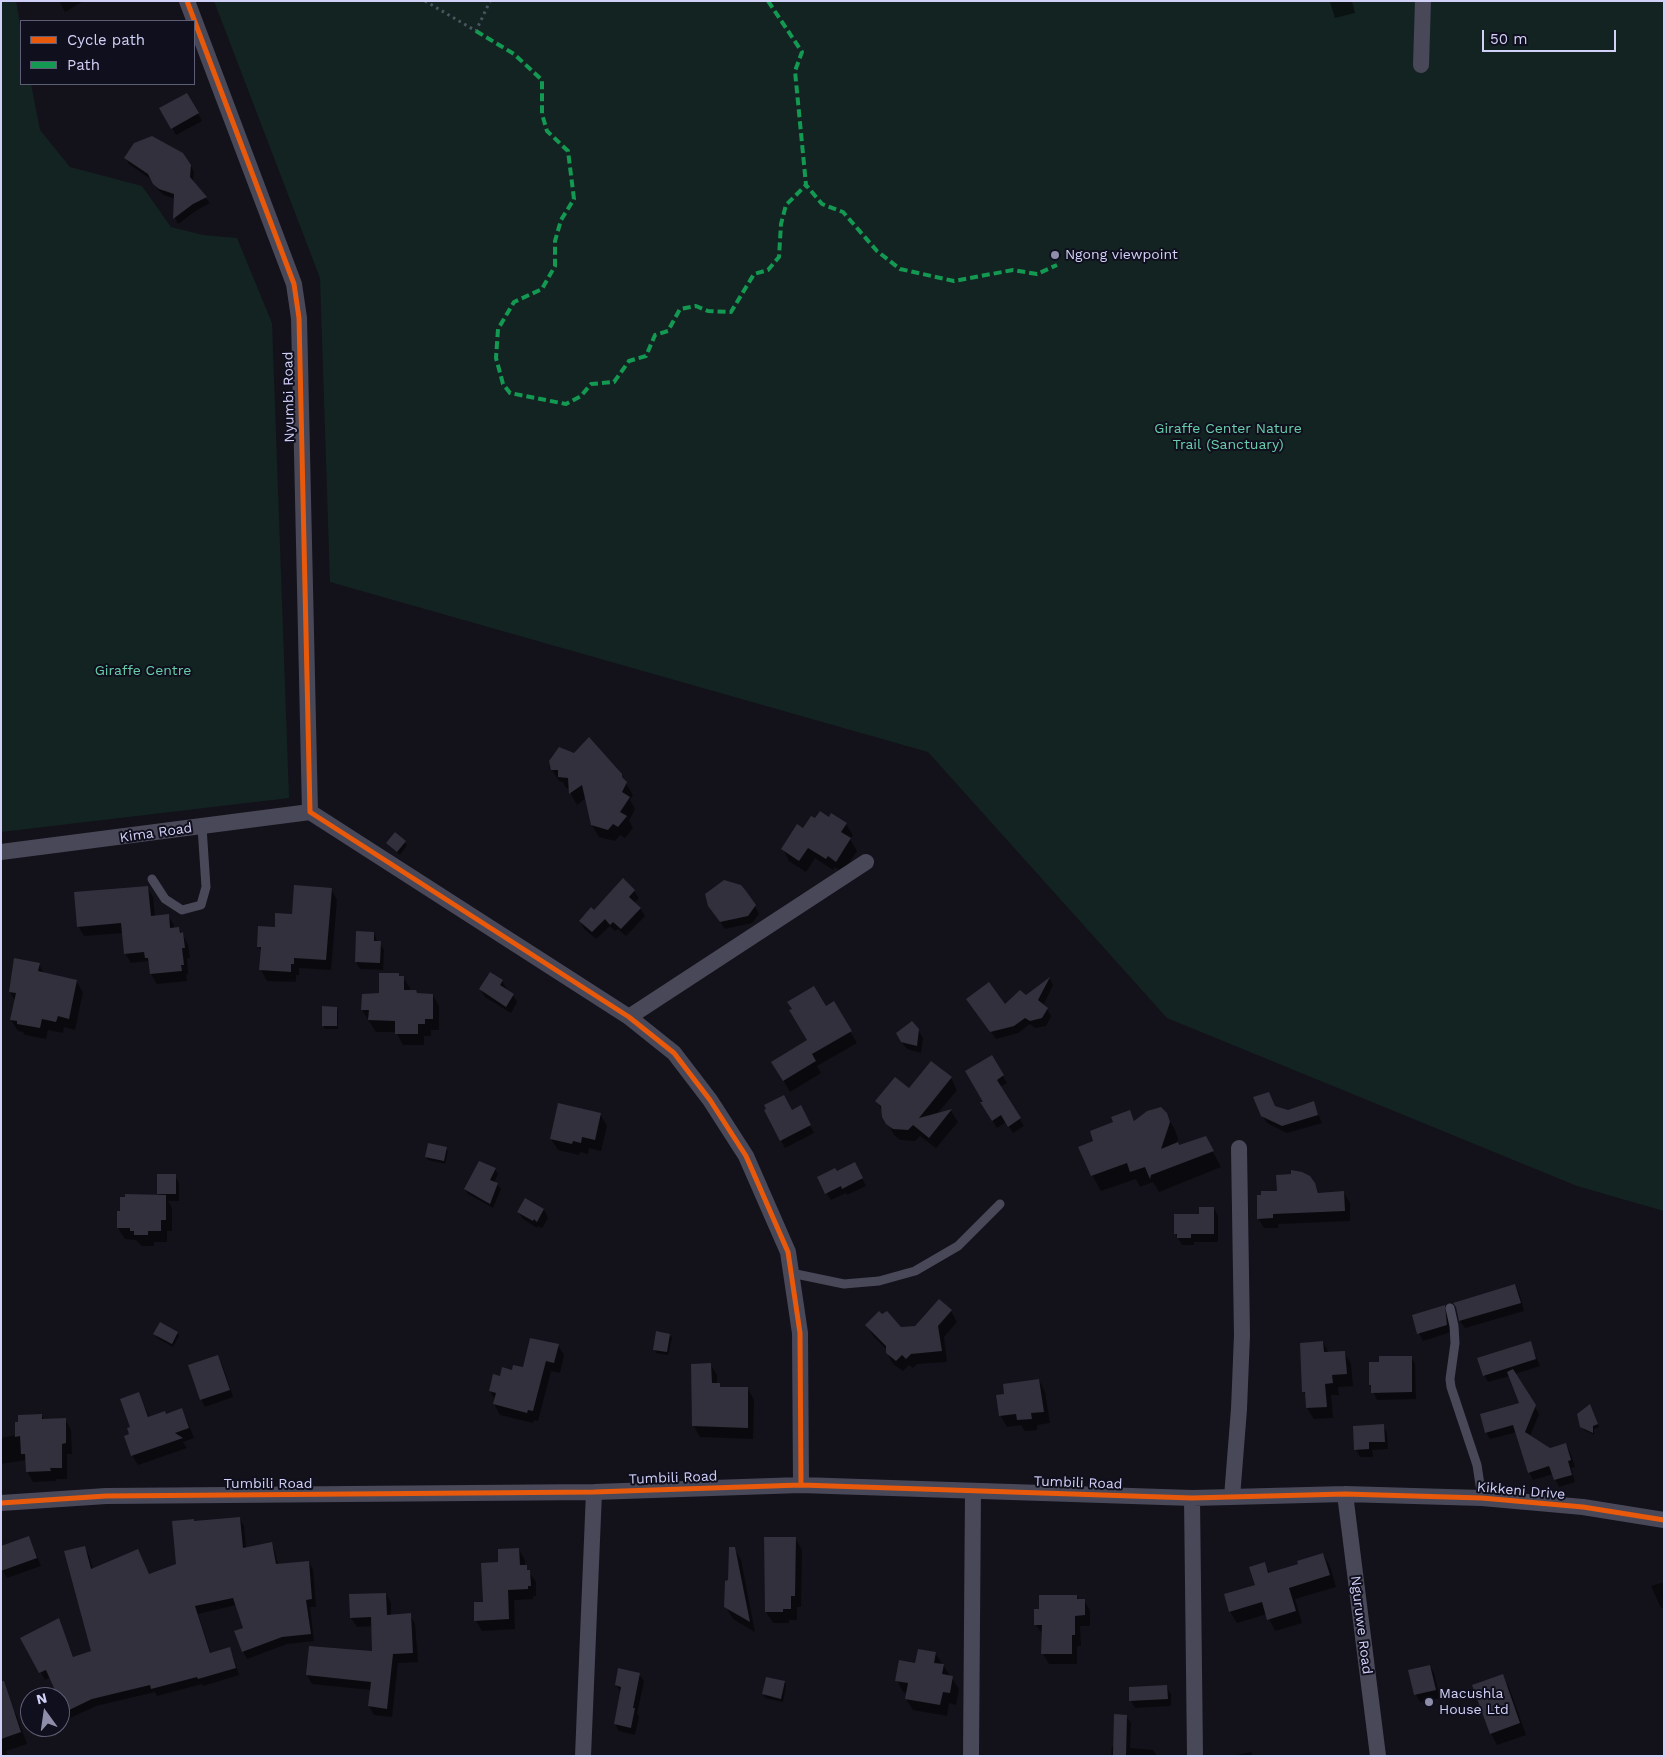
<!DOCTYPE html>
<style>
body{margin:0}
#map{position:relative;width:1665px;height:1757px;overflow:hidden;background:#13121a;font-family:"Work Sans",sans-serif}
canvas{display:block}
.frame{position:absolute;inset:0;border:2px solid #d1d1f8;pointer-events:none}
.legend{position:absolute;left:20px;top:20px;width:175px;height:65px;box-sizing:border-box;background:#100f1d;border:1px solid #5d5d75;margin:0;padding:6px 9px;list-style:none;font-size:15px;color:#d1d1f8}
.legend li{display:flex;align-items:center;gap:10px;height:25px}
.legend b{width:25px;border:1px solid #5d5d75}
.north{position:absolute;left:20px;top:1687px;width:50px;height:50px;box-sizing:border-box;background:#100f1d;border:1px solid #5d5d75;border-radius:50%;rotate:346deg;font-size:14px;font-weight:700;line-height:20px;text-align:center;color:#d1d1f8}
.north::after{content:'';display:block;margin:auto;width:18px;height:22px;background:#8e8eaa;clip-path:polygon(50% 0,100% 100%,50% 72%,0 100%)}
.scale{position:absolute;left:1482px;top:30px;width:134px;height:22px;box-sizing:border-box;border:2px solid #d1d1f8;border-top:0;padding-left:6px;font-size:15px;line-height:18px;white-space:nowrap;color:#d1d1f8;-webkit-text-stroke:4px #100f1d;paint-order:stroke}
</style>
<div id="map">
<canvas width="1665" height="1757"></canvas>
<div class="frame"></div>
<ul class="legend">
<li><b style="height:6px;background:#e8590c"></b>Cycle path</li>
<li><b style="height:6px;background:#139951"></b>Path</li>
</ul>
<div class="north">N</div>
<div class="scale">50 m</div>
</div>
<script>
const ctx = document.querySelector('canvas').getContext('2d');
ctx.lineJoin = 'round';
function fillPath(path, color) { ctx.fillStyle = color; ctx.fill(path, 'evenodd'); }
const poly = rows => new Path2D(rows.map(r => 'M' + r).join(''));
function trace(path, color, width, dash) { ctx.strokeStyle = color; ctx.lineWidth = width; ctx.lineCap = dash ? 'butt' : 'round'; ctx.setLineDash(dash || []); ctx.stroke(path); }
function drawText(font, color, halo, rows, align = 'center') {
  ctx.font = font + ' "Work Sans",sans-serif'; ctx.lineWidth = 4; ctx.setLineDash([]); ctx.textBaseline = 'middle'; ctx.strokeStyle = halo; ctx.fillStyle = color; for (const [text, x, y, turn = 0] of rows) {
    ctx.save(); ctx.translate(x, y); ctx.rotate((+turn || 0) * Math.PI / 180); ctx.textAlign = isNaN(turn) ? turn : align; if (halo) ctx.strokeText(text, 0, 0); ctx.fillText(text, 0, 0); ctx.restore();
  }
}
fillPath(poly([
 [1,1,16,1,21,30,21,84,31,84,40,130,70,167,142,186,171,227,203,235,237,238,272,323,289,798,1,832],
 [214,1,1664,1,1664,1211,1577,1186,1167,1018,928,752,330,582,320,278]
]), '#132322');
fillPath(poly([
 [59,1,81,1,82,2,65,12],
 [1352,1,1355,13,1335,18,1330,2],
 [187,94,202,121,176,135,161,108],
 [125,158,191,166,194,172,193,182,210,203,197,210,178,224,175,218,175,199,164,195,158,190,153,181,129,164],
 [550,761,621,775,633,795,630,800,635,809,629,821,633,828,625,838,620,835,615,841,599,837,592,825,586,798,577,805,571,794,570,789,566,788,563,782,559,781,552,770],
 [829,818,846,824,853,835,850,839,857,851,843,872,834,867,833,870,815,858,806,872,789,861,783,849,803,830],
 [395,834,407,845,400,855,388,843],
 [147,887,153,897,155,917,168,915,174,925,174,929,179,929,188,944,190,958,187,958,188,974,186,975,187,981,157,984,151,974,148,961,131,963,125,953,123,933,84,936,78,926],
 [331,889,337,900,331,970,299,968,299,975,296,975,296,982,267,981,261,970,262,952,258,946,276,928],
 [634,891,639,898,634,903,640,908,645,916,626,936,618,929,615,931,610,926,596,939,584,929,580,921,594,911],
 [709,906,755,906,759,914,752,923,725,929],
 [374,933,378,943,380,943,384,950,383,970,360,969,356,962],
 [39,964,44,974,76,981,83,992,75,1030,64,1027,63,1033,48,1030,46,1039,25,1035,23,1032,18,1031,11,1020,15,1001,10,992],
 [398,974,400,977,403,977,410,988,410,992,418,995,433,995,439,1006,439,1030,431,1030,431,1036,424,1036,424,1045,403,1045,396,1032,376,1032,362,1010,380,994],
 [491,974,502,981,507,989,506,990,513,995,517,1002,511,1013,485,997,481,990],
 [1050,979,1053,985,1043,1006,1047,1009,1051,1016,1046,1026,1035,1028,1030,1024,1018,1033,996,1039,967,999,1005,1006,1027,997],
 [833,1003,857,1043,817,1066,821,1073,790,1092,773,1062,809,1041,826,1008],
 [336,1008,338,1011,338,1029,325,1029,323,1025],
 [918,1030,923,1038,921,1053,907,1049,901,1041],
 [991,1057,1007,1083,1000,1087,1024,1126,1013,1133,1006,1122,997,1128,982,1103,985,1102],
 [951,1078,957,1090,937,1114,951,1111,958,1122,936,1148,920,1136,915,1141,900,1140,894,1135,877,1101,909,1090],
 [1313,1102,1322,1123,1287,1133,1267,1123,1262,1115,1275,1107,1288,1111],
 [803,1112,814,1133,785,1148,781,1140],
 [1130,1112,1135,1122,1166,1114,1175,1130,1178,1139,1177,1143,1179,1147,1205,1137,1221,1167,1159,1192,1153,1182,1140,1187,1136,1179,1101,1191,1092,1175,1095,1142,1114,1123],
 [600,1114,607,1126,601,1151,589,1148,588,1154,580,1152,579,1155,558,1150,551,1139],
 [446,1148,448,1151,445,1164,428,1160,426,1157],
 [854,1164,866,1186,847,1195,846,1193,831,1200,826,1193,836,1173],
 [495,1169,498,1174,494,1183,497,1184,501,1189,493,1208,468,1194,465,1189],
 [175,1176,179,1183,179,1201,168,1201,172,1208,172,1231,167,1231,167,1242,154,1242,154,1246,142,1246,136,1240,125,1239,118,1228,159,1196,158,1193],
 [1292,1176,1314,1183,1320,1194,1344,1193,1350,1203,1350,1221,1278,1224,1278,1228,1264,1228,1258,1218],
 [525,1199,544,1210,548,1218,542,1228,538,1226,537,1228,523,1219,518,1212],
 [1214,1208,1218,1216,1218,1242,1194,1242,1194,1245,1182,1245,1175,1233,1200,1215],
 [1515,1285,1519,1292,1524,1311,1465,1328,1460,1321,1458,1308],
 [939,1300,951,1311,957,1322,944,1337,947,1362,917,1364,913,1368,909,1365,903,1371,893,1364,887,1353,887,1350,873,1336,867,1325,882,1316,900,1329,916,1327],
 [1444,1307,1448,1314,1451,1332,1423,1341,1419,1333],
 [177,1333,179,1336,173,1347,157,1338,155,1334],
 [670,1335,672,1338,668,1355,656,1353,654,1349],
 [1323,1342,1329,1353,1344,1352,1351,1364,1353,1386,1338,1387,1339,1395,1331,1395,1333,1418,1314,1419,1307,1408,1307,1397,1303,1391],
 [1530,1343,1540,1366,1515,1374,1539,1414,1530,1436,1550,1449,1566,1444,1570,1452,1575,1467,1571,1468,1575,1482,1559,1487,1553,1474,1533,1480,1529,1472,1517,1432,1490,1439,1486,1432,1520,1404,1510,1376,1488,1382,1484,1375],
 [558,1345,564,1355,560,1373,551,1371,538,1421,534,1420,533,1423,500,1415,494,1404,495,1400,490,1391,513,1371,524,1369],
 [218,1357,222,1364,233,1397,205,1407,201,1399],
 [1411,1357,1415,1364,1416,1399,1377,1400,1370,1385],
 [710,1364,717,1375,717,1384,719,1384,721,1388,748,1389,754,1400,753,1439,700,1437,694,1426,692,1365],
 [1039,1380,1045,1392,1050,1423,1037,1425,1037,1430,1025,1431,1021,1425,1007,1427,1000,1415,1005,1395],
 [139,1394,150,1418,166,1416,181,1410,187,1420,194,1438,183,1442,187,1448,138,1465,132,1455,131,1427],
 [1592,1409,1599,1427,1594,1429,1594,1435,1584,1430,1582,1426],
 [42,1415,44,1420,65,1419,71,1430,72,1454,67,1454,67,1479,56,1479,56,1481,33,1482,27,1471,26,1460,1,1464,1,1438,16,1435],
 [1383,1425,1387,1433,1388,1449,1372,1450,1373,1457,1360,1457,1356,1450],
 [240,1519,244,1526,246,1549,271,1544,275,1551,278,1565,309,1562,313,1570,316,1607,310,1607,314,1641,287,1644,247,1659,243,1651,244,1628,236,1605,198,1614,211,1654,229,1649,233,1656,239,1675,203,1686,202,1684,157,1696,155,1692,96,1706,70,1718,50,1677,45,1680,22,1639,58,1619,74,1658,92,1652,84,1547,89,1555,93,1569,149,1575,177,1565,194,1523],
 [29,1537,41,1566,7,1578,2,1570],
 [795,1538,802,1550,801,1607,797,1607,797,1620,789,1620,789,1623,773,1623,766,1612],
 [734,1548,741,1560,755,1632,733,1619,726,1607],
 [519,1550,525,1560,525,1566,536,1582,536,1596,533,1596,533,1599,514,1600,515,1629,482,1631,476,1621,500,1563],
 [1323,1554,1330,1566,1336,1587,1295,1599,1302,1623,1275,1631,1267,1614,1237,1623,1230,1612,1225,1595,1256,1586,1264,1564,1270,1574,1300,1565],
 [1664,1582,1664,1608,1661,1608,1651,1586],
 [386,1594,391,1603,391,1616,410,1615,415,1624,418,1662,398,1663,392,1717,374,1715,369,1706,371,1690,312,1684,307,1675,310,1647,374,1653,373,1626,357,1627,351,1618],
 [1077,1596,1079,1600,1084,1600,1090,1611,1090,1626,1080,1626,1081,1646,1077,1646,1077,1664,1049,1664,1043,1654,1043,1635,1036,1625],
 [935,1653,959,1689,956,1705,949,1703,947,1716,913,1710,906,1699,908,1693,903,1692,897,1680,916,1665],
 [1430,1666,1434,1673,1440,1698,1420,1702,1416,1695,1410,1671],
 [639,1674,644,1681,637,1714,639,1717,635,1735,619,1731,615,1724,621,1693,616,1685],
 [1502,1676,1509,1687,1526,1735,1497,1745,1491,1734],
 [785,1682,786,1686,783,1702,765,1698,764,1694],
 [1166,1687,1171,1694,1171,1706,1135,1708,1131,1701],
 [10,1704,17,1716,27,1744,6,1751,7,1756,1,1756,1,1707],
 [1126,1716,1131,1723,1130,1748,1153,1750,1157,1756,1111,1756,1112,1747,1114,1747],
 [1251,1752,1253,1756,1231,1756]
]), '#0007');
fillPath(poly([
 [187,93,199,113,171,129,159,108],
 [152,136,183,153,191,165,190,177,207,197,193,204,173,219,174,194,159,189,153,184,148,174,124,158,134,143],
 [589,737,622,774,622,777,627,782,622,792,630,797,620,812,627,816,618,827,613,824,608,830,591,825,582,785,569,794,568,778,558,777,558,770,551,770,549,761,559,747,574,753],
 [820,811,829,817,831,813,847,823,841,832,851,838,836,862,828,856,826,859,808,848,799,861,781,849,797,824,803,828,811,816,815,818],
 [395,832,406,841,397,852,386,843],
 [623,878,635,890,629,897,641,908,621,929,613,922,610,925,605,919,592,932,579,921,591,907,594,910],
 [724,880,741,885,746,891,756,905,748,916,720,922,708,906,705,894],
 [294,885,332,888,326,960,294,958,294,964,291,964,291,972,259,970,261,947,257,947,258,926,275,927,275,913,292,914],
 [148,886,151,916,169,914,170,928,179,927,180,933,183,932,185,948,182,948,184,965,181,965,182,971,150,974,148,958,145,958,144,952,124,954,121,923,77,927,74,892],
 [356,931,374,932,374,941,381,941,380,963,355,962],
 [14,958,40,963,38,971,77,980,69,1019,58,1016,56,1022,42,1019,40,1028,17,1024,17,1021,10,1020,16,993,9,992],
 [490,972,503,980,500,985,514,994,506,1007,479,989],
 [379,973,399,973,399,976,404,976,404,990,416,990,417,993,433,994,433,1019,425,1019,425,1024,418,1024,418,1034,395,1034,395,1021,368,1020,369,1010,361,1010,362,994,379,993],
 [1050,977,1038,1000,1048,1008,1042,1018,1030,1021,1025,1018,1014,1026,990,1032,966,999,989,982,1005,1004,1020,990,1026,995],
 [814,986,826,1006,834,1001,852,1031,812,1054,816,1061,783,1081,771,1062,807,1040,789,1010,792,1009,787,1002],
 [322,1006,337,1007,337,1026,322,1026],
 [912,1021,919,1029,917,1046,901,1042,896,1033],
 [992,1055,1004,1075,997,1080,1021,1118,1008,1127,1001,1115,992,1121,980,1102,983,1102,965,1071],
 [931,1061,952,1077,919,1118,952,1109,929,1138,913,1125,908,1130,893,1129,886,1124,882,1117,881,1106,875,1101,895,1077,909,1088],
 [1269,1092,1275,1106,1288,1110,1314,1101,1318,1115,1282,1126,1261,1116,1253,1097],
 [784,1095,792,1110,801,1105,811,1125,780,1141,764,1110,766,1109,764,1105],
 [558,1103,601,1113,595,1140,582,1137,581,1143,573,1141,572,1144,550,1139],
 [1161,1107,1167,1113,1170,1122,1161,1149,1178,1142,1179,1145,1206,1136,1214,1151,1151,1175,1150,1179,1145,1167,1130,1172,1127,1163,1091,1176,1078,1147,1093,1141,1090,1131,1113,1122,1111,1117,1130,1110,1134,1121,1147,1111],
 [428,1143,447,1147,444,1161,425,1157],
 [479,1161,496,1168,490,1180,498,1183,490,1204,464,1189],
 [855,1162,863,1178,842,1189,841,1186,825,1194,817,1177,835,1168,837,1171],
 [1291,1170,1302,1172,1310,1176,1315,1183,1318,1193,1344,1191,1345,1211,1273,1214,1273,1218,1257,1219,1257,1195,1261,1195,1261,1191,1277,1191,1276,1175,1291,1174],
 [157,1174,176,1174,176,1194,157,1194],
 [125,1194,166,1195,166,1220,161,1220,161,1231,148,1231,148,1235,134,1235,134,1231,130,1231,130,1228,117,1228,117,1211,120,1211,120,1197,125,1197],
 [525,1198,544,1209,537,1222,534,1219,533,1221,517,1212],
 [1199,1207,1214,1207,1214,1234,1191,1234,1191,1238,1177,1238,1177,1234,1174,1234,1174,1214,1199,1214],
 [1515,1284,1521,1303,1459,1321,1456,1307,1453,1303],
 [939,1299,952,1310,938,1326,942,1351,911,1354,906,1359,902,1355,896,1361,886,1353,886,1346,865,1325,879,1311,882,1314,887,1311,901,1327,915,1326],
 [1445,1305,1447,1325,1417,1334,1412,1315],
 [160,1322,178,1332,172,1344,153,1334],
 [656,1331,670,1334,667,1352,653,1350],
 [530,1338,559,1344,554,1363,546,1361,533,1411,528,1410,527,1413,493,1404,496,1393,489,1391,493,1374,500,1376,502,1367,512,1370,513,1365,523,1367],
 [1323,1341,1324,1352,1345,1351,1347,1374,1332,1375,1333,1383,1325,1384,1327,1407,1306,1408,1305,1392,1302,1392,1300,1343],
 [1531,1341,1536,1359,1483,1376,1477,1358],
 [218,1355,230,1390,200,1400,188,1365],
 [1379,1356,1412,1356,1412,1392,1371,1393,1371,1385,1369,1385,1369,1362,1379,1362],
 [711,1363,712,1383,720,1383,720,1387,748,1387,748,1428,692,1426,691,1364],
 [1513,1369,1536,1405,1525,1432,1550,1448,1566,1443,1571,1460,1568,1461,1572,1475,1554,1480,1549,1466,1528,1473,1513,1425,1485,1433,1480,1414,1519,1403,1507,1372],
 [1039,1379,1044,1412,1031,1413,1032,1419,1017,1420,1016,1414,999,1416,996,1395,1004,1394,1003,1384],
 [139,1392,148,1417,165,1411,166,1414,182,1408,189,1428,175,1433,183,1438,131,1456,124,1436,129,1434,127,1428,130,1427,120,1399],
 [1590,1404,1598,1424,1593,1426,1593,1433,1580,1427,1577,1414],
 [42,1414,42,1419,66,1418,66,1443,62,1444,62,1468,50,1468,51,1471,26,1472,25,1454,21,1454,20,1436,15,1437,15,1422,18,1422,18,1415],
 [1384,1424,1385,1442,1369,1442,1369,1449,1354,1450,1353,1426],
 [240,1517,243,1548,272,1542,276,1564,309,1561,312,1599,306,1600,311,1634,282,1637,242,1652,234,1631,243,1628,233,1598,195,1606,210,1653,230,1647,236,1668,198,1679,197,1677,151,1689,150,1685,92,1699,65,1712,60,1701,60,1697,58,1697,46,1670,39,1673,20,1638,59,1618,73,1657,91,1651,64,1551,85,1546,91,1569,138,1549,149,1574,176,1564,172,1521,194,1519,194,1521],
 [29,1536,37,1558,1,1571,1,1546],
 [764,1537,796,1537,795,1596,791,1596,791,1609,783,1609,783,1612,765,1612],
 [729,1547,735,1547,750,1622,724,1607,725,1581,728,1580],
 [519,1548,520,1565,527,1565,527,1570,530,1570,531,1586,528,1586,528,1589,508,1590,509,1619,474,1621,474,1602,483,1602,481,1563,498,1562,498,1549],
 [1323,1553,1330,1575,1289,1588,1296,1611,1267,1620,1262,1602,1229,1612,1224,1594,1255,1585,1249,1567,1265,1562,1268,1573,1298,1564,1297,1561],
 [386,1593,387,1615,411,1613,413,1653,393,1654,387,1709,368,1706,371,1682,306,1675,309,1646,372,1651,371,1617,350,1618,349,1594],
 [1039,1595,1077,1595,1077,1599,1085,1599,1085,1615,1075,1616,1075,1635,1072,1635,1072,1654,1041,1654,1042,1625,1034,1625,1034,1609,1039,1609],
 [918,1649,936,1652,934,1663,944,1664,942,1674,953,1676,950,1693,943,1692,940,1705,905,1699,908,1683,895,1681,899,1660,915,1663],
 [1430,1665,1436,1690,1414,1695,1408,1670],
 [618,1668,640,1673,633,1708,635,1708,631,1728,614,1724,621,1687,615,1685],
 [1503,1674,1520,1723,1490,1734,1472,1685],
 [766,1677,785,1681,781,1699,762,1694],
 [1,1681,4,1681,21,1732,1,1739],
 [1167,1685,1168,1699,1129,1701,1129,1687],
 [1114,1714,1127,1715,1126,1756,1113,1756]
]), '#31303c');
trace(poly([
 [425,1,476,31,490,1]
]), '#4a565f', 3, [2.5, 4]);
trace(poly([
 [152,879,165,899,182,910,201,905,206,887,202,827],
 [791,1273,844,1284,879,1281,915,1271,958,1246,1000,1204],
 [1450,1308,1454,1326,1455,1343,1450,1379,1451,1387,1477,1465,1482,1498]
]), '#484859', 9);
trace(poly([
 [187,1,294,284,299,318,310,812],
 [1421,65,1423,1],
 [310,812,629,1017,674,1053,710,1100,746,1156,788,1252,800,1333,801,1485],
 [1,852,310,812],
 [629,1017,866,862],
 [1345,1494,1378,1756],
 [1232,1497,1239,1409,1242,1335,1239,1148],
 [1192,1498,1195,1756],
 [1,1503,106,1496,594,1492,801,1485,1192,1498,1345,1494,1482,1498,1583,1507,1664,1520],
 [583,1756,594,1492],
 [971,1756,973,1491]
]), '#484859', 16);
trace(poly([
 [768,1,802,52,795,71,806,185,822,204,843,212,877,251,900,269,954,281,1013,270,1037,274,1057,265],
 [476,31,514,54,542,80,542,114,547,131,568,151,574,199,561,220,555,241,555,266,542,289,514,302,498,329,496,358,503,384,510,393,566,404,581,396,591,384,614,382,629,361,646,356,655,335,668,331,680,309,696,306,708,311,731,312,754,274,768,270,779,257,781,224,786,205,806,185]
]), '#139951', 4, [8, 4]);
trace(poly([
 [187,1,294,284,299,318,310,812,629,1017,674,1053,710,1100,746,1156,788,1252,800,1333,801,1485],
 [1,1503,106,1496,594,1492,801,1485,1192,1498,1345,1494,1482,1498,1583,1507,1664,1520]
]), '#e8590c', 5);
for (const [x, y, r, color] of [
 [1055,255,5,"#8e8eaa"],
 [1429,1702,5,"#8e8eaa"]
]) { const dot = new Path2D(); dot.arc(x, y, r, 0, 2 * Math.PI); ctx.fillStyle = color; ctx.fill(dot); trace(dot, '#100f1d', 2); }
drawText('14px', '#d1d1f8', '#100f1d', [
 ["Ngong viewpoint",1065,255],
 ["Macushla",1439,1694],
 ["House Ltd",1439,1710]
], 'left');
drawText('14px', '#d1d1f8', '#100f1d', [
 ["Nyumbi Road",289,397,-91],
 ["Kima Road",156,833,-8],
 ["Tumbili Road",673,1478,-2],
 ["Tumbili Road",1078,1483,2],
 ["Tumbili Road",268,1484],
 ["Kikkeni Drive",1521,1491,5],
 ["Nguruwe Road",1361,1625,83]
]);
drawText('14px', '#68ceaa', '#100f1d', [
 ["Giraffe Center Nature",1228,429],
 ["Trail (Sanctuary)",1228,445],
 ["Giraffe Centre",143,671]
]);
</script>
